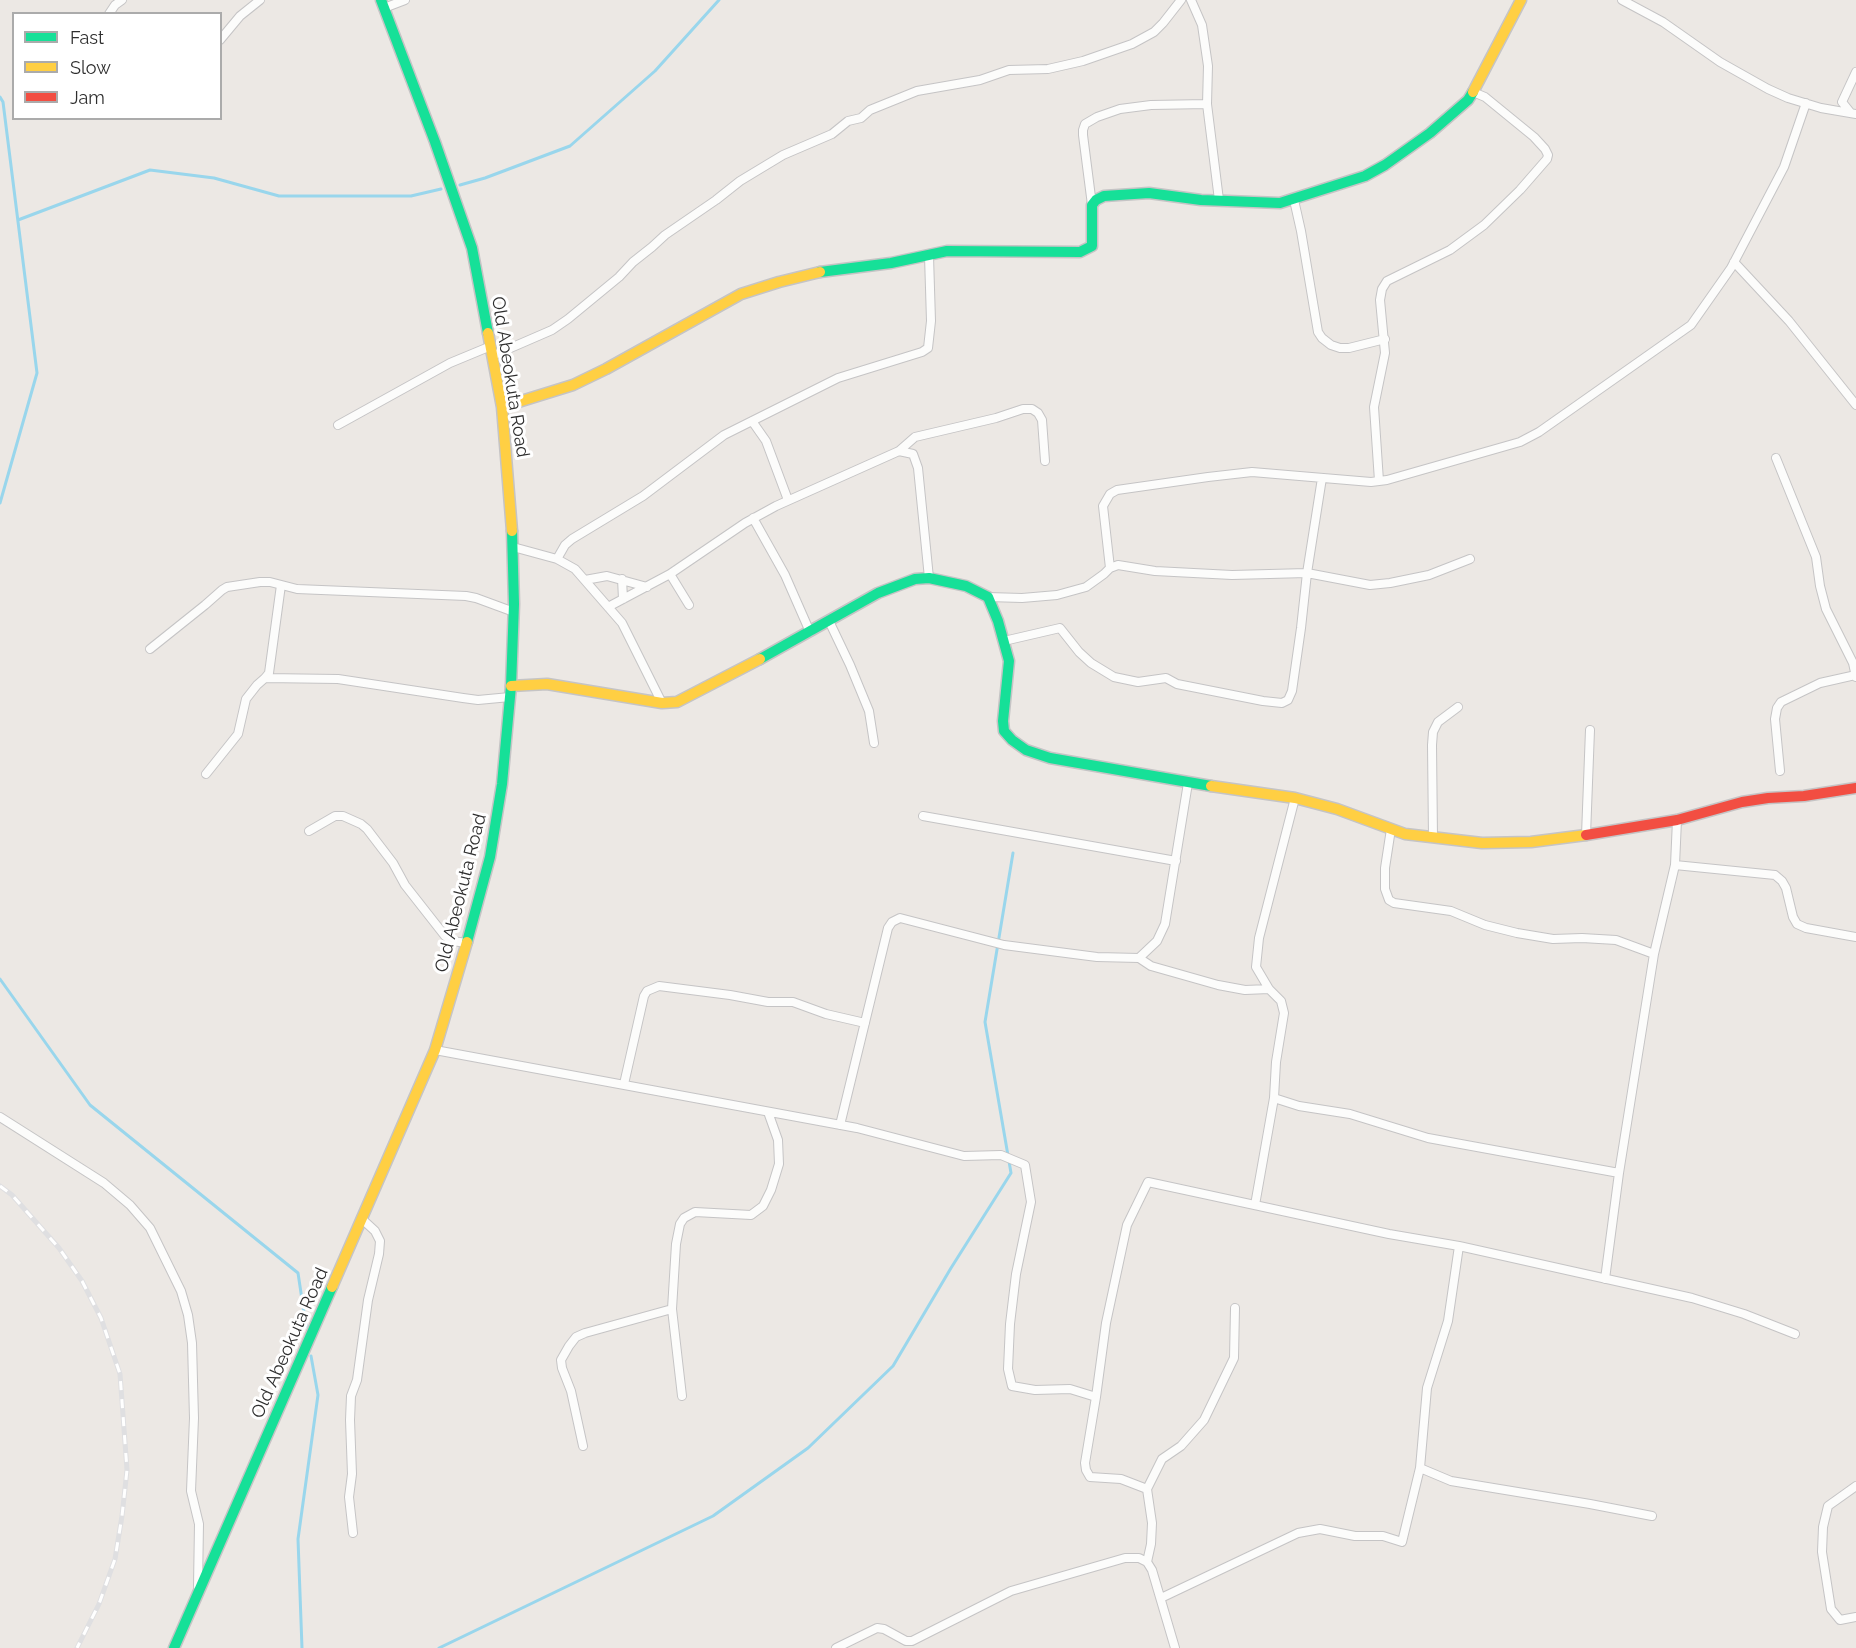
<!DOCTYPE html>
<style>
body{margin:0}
#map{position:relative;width:1856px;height:1648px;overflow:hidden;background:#ece8e4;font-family:Raleway,sans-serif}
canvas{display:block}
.legend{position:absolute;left:12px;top:12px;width:210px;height:108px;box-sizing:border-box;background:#fff;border:2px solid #ababab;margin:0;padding:8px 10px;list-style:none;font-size:18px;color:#2e2e2e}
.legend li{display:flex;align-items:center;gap:12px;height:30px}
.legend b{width:30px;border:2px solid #ababab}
</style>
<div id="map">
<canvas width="1856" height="1648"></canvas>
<ul class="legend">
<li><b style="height:8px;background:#16e098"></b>Fast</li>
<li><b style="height:8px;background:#ffcf43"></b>Slow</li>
<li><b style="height:8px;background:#f24e42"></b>Jam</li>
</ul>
</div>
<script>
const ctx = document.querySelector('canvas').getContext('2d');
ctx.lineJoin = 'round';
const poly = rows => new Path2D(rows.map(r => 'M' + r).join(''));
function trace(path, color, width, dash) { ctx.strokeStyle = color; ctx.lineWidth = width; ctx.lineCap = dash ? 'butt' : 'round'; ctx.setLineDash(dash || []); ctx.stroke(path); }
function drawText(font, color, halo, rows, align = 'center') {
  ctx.font = font + ' Raleway,sans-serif'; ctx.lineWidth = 6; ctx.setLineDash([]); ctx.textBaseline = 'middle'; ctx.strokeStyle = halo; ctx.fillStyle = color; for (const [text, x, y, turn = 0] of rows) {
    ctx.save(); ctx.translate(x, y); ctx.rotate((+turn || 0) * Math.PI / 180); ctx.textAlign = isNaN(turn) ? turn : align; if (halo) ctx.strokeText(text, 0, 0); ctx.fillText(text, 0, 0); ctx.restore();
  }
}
trace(poly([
 [0,97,3,102,37,373,0,503],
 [460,185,485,178,570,146,655,71,719,0],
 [18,220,150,170,214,178,279,196,411,196,441,189],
 [0,979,90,1105,298,1273,306,1326],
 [302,1648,298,1539,318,1395,311,1356],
 [439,1648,713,1516,808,1448,893,1366,951,1268,1011,1173,985,1022,1013,853]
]), '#99d6ec', 3);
const street = poly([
 [1191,0,1202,25,1208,66,1207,104,1219,200],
 [1622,0,1663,22,1720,62,1768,89,1788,98,1821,108,1856,114],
 [384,8,405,0],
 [109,14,115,5,122,0],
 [220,40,240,16,260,0],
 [1850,112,1842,102,1856,72],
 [1294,200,1301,231,1318,332,1322,338,1331,345,1340,348,1349,348,1385,339],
 [1092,205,1083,135,1083,130,1085,124,1097,117,1120,109,1151,105,1207,104],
 [1734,262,1789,321,1856,405],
 [492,356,552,330,568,319,619,277,633,262,652,247,665,235,716,200,740,181,783,155,832,134,848,121,861,118,870,110,917,91,980,80,1009,70,1048,69,1083,61,1132,44,1154,32,1163,23,1181,0],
 [752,421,766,441,788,500],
 [338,425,450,363,491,346],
 [899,451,913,454,918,468,929,578],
 [1776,458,1816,557,1820,586,1826,609,1853,663,1856,677],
 [1379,481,1374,407,1385,353,1380,300,1382,289,1387,281,1450,250,1484,225,1520,190,1547,159,1548,155,1545,149,1534,137,1485,97,1473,92],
 [753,518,785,575,810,632],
 [513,547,557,559,575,569,622,623,662,703],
 [557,559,565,545,572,539,643,496,724,435,838,378,922,352,928,348,931,321,929,256],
 [1110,568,1103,506,1110,494,1117,490,1208,477,1252,472,1371,482,1387,480,1520,442,1539,432,1691,325,1731,268,1784,167,1806,103],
 [670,574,689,605],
 [622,579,623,599],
 [585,580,607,576,647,587],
 [988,597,1022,598,1057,595,1086,587,1104,574,1110,568,1118,565,1155,571,1232,575,1307,573,1370,585,1390,583,1429,575,1470,559],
 [608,607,670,574,745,523,776,506,899,451,915,437,996,418,1023,409,1032,409,1038,413,1042,420,1045,461],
 [829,621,850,665,869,711,874,743],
 [1004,641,1060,628,1079,652,1091,663,1114,677,1138,682,1166,678,1177,684,1263,701,1282,703,1288,700,1292,691,1301,628,1307,573,1322,478],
 [150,649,205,605,222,590,227,587,260,582,270,582,297,589,466,596,476,598,514,612],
 [265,678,338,679,463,698,478,700,510,697],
 [1780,771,1775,719,1777,708,1781,702,1820,683,1856,675],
 [206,774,238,734,246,699,257,685,265,678,269,673,281,585],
 [1295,798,1259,938,1256,967,1269,989,1281,1001,1284,1013,1276,1062,1274,1098,1299,1106,1350,1114,1428,1138,1619,1173],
 [923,816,1176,861],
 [1391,829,1385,868,1385,889,1389,900,1394,903,1451,911,1485,925,1517,933,1553,939,1582,938,1616,940,1654,954,1619,1173,1605,1279],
 [309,831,335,816,343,816,361,824,367,829,393,863,405,885,445,936,452,941,467,943],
 [1586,835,1590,730],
 [1433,838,1432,745,1433,732,1438,722,1458,707],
 [1675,865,1775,875,1782,881,1786,888,1793,917,1797,924,1806,928,1856,937],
 [1654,954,1675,865,1677,820],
 [1139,958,1151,966,1218,985,1245,990,1269,989],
 [435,1050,857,1128,964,1156,1001,1155,1025,1165,1031,1202,1016,1274,1010,1324,1008,1369,1012,1386,1035,1390,1070,1389,1096,1397],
 [624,1084,644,996,647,991,659,986,730,995,768,1002,793,1002,826,1014,865,1023],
 [0,1117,104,1183,130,1205,150,1228,181,1291,188,1315,192,1343,194,1418,191,1491,199,1524,198,1586],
 [840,1125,888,928,892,922,900,918,1004,945,1097,957,1139,958,1157,941,1165,924,1188,783],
 [1255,1205,1274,1098],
 [682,1396,672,1309,676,1244,680,1224,684,1218,695,1212,751,1215,763,1206,771,1190,779,1164,778,1140,768,1112],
 [583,1446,571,1391,562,1368,561,1360,569,1346,576,1337,585,1333,672,1309],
 [1420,1468,1451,1481,1590,1504,1652,1516],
 [1856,1486,1828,1506,1823,1527,1822,1552,1831,1609,1840,1620,1856,1617],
 [1147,1489,1162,1459,1181,1446,1204,1420,1234,1358,1235,1308],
 [353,1533,349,1497,352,1474,350,1420,351,1396,357,1380,368,1300,379,1254,380,1241,375,1231,362,1219],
 [1147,1562,1151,1544,1152,1523,1147,1489,1121,1479,1090,1477,1086,1470,1085,1463,1096,1397,1106,1323,1127,1225,1148,1182,1389,1234,1459,1246,1692,1298,1744,1314,1795,1334],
 [1161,1598,1298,1533,1320,1529,1355,1536,1383,1536,1402,1542,1420,1468,1427,1388,1448,1321,1459,1246],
 [836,1648,877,1628,884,1629,906,1641,912,1641,1011,1591,1125,1558,1139,1558,1147,1562,1152,1570,1175,1648]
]);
const fast = poly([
 [381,0,435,142,472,248,488,333],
 [820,272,891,263,947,251,1080,252,1092,246,1092,205,1096,200,1104,196,1149,193,1201,200,1280,203,1365,176,1385,165,1430,133,1468,100,1473,92],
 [760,659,878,593,915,579,929,578,966,586,988,597,998,621,1009,661,1003,721,1004,731,1012,740,1026,750,1050,758,1211,786],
 [467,942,490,857,502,784,511,686,514,604,512,531],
 [174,1648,332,1287]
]);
const slow = poly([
 [1473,92,1521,0],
 [488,333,502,407,512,531],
 [502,407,573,385,606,369,741,294,779,282,820,272],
 [511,686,547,684,662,703,677,702,760,659],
 [1211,786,1295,798,1337,809,1405,834,1482,843,1531,842,1586,835],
 [332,1287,435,1050,467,942]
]);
const jam = poly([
 [1586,835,1677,820,1742,802,1768,798,1804,796,1856,788]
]);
trace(street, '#c5c4c5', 10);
trace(fast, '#c5c4c5', 13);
trace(slow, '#c5c4c5', 13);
trace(jam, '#c5c4c5', 13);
trace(street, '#fcfcfb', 8);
trace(fast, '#16e098', 10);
trace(slow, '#ffcf43', 10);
trace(jam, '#f24e42', 10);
const rail = poly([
 [0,1186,12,1195,59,1248,82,1281,101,1318,120,1374,127,1470,122,1516,115,1559,99,1604,77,1648]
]);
trace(rail, '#dfdfe1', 5);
trace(rail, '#fff', 3, [9]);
drawText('18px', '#2e2e2e', '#fff', [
 ["Old Abeokuta Road",510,377,81],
 ["Old Abeokuta Road",461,893,-76],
 ["Old Abeokuta Road",290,1343,-66]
]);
</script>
